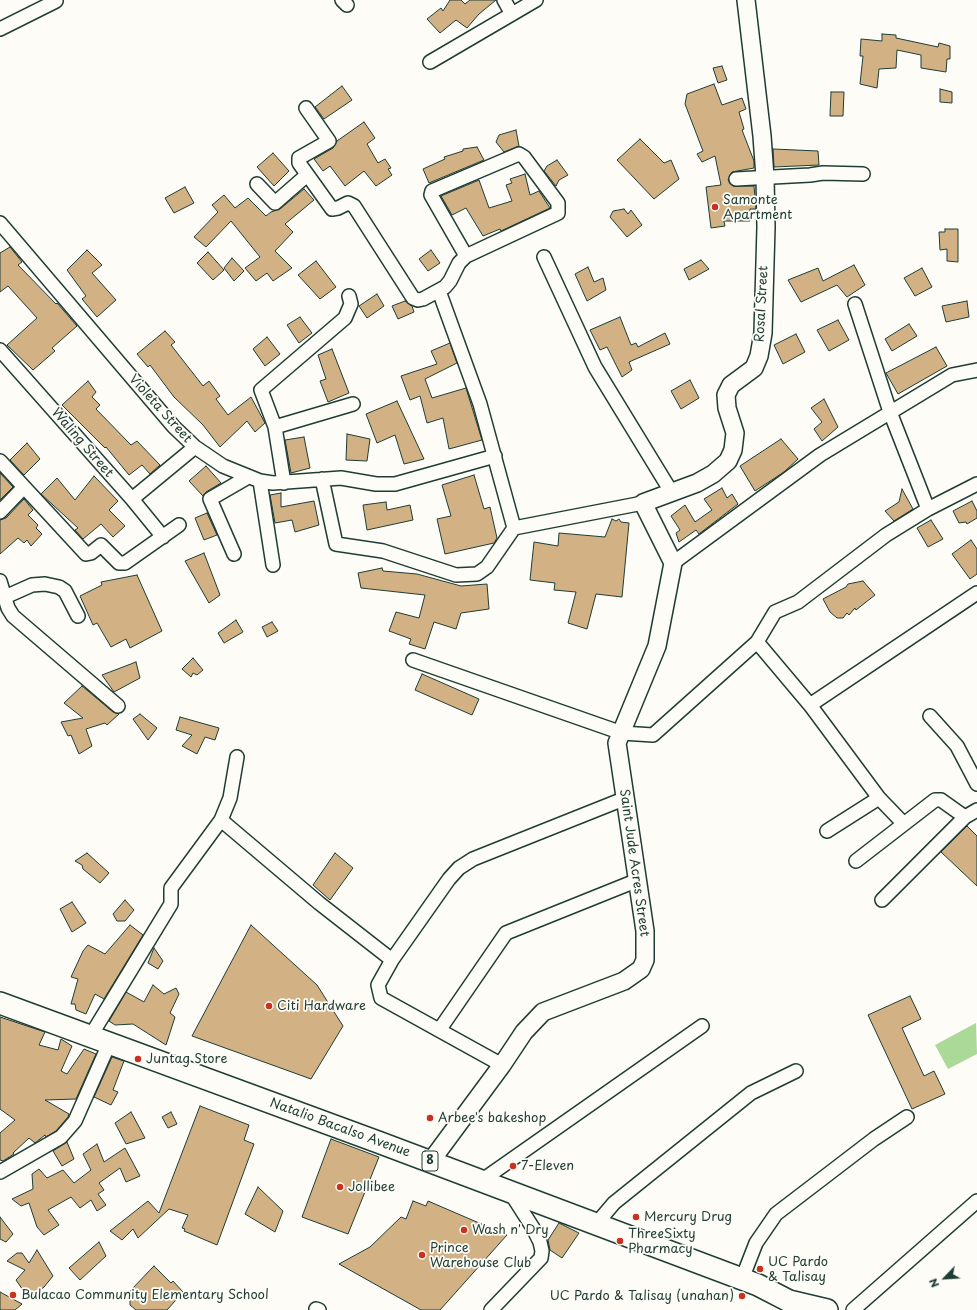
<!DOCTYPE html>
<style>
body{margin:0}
#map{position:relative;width:977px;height:1310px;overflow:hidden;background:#fdfcf7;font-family:"Playpen Sans",sans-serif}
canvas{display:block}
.north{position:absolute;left:925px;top:1258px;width:40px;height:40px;-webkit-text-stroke:3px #fdfcf7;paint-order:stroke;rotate:245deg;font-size:11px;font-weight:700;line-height:16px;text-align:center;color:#1f3d34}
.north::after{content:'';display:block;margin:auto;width:14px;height:18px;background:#1f3d34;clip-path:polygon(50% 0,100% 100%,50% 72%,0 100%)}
</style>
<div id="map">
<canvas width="977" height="1310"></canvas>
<div class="north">N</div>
</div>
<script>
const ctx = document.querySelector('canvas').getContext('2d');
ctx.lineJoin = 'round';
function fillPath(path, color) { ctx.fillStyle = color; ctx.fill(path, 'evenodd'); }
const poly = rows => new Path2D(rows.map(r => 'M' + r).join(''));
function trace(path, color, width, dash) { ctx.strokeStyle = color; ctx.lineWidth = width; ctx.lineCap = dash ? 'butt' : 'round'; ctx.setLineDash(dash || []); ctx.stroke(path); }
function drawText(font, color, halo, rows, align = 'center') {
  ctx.font = font + ' "Playpen Sans",sans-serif'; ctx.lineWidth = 3.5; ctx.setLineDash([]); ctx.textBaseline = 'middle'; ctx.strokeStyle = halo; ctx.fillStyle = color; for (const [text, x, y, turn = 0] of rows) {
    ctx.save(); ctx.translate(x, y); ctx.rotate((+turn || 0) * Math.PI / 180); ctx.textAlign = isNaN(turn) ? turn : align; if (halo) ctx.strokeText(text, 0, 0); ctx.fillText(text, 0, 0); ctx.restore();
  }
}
fillPath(poly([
 [976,1023,977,1054,948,1069,935,1045]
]), '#abd998');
const building = poly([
 [450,0,461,0,465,4,470,0,496,0,479,14,467,28,456,20,440,33,427,19,441,8,443,11,450,0],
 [882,34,896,35,896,38,938,47,939,43,950,46,950,59,947,59,946,72,921,68,921,55,897,50,896,68,879,69,877,88,860,84,863,56,860,56,861,39,882,41,882,34],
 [722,66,727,80,718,83,713,68,722,66],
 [714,84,722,105,742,98,746,109,739,112,744,129,742,130,754,161,754,168,732,172,728,180,733,186,754,186,756,209,750,209,750,221,724,221,725,226,711,228,706,187,721,185,715,156,702,162,697,154,703,151,685,104,687,94,714,84],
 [342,86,352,100,324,119,315,107,342,86],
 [940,89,952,92,952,103,940,102,940,89],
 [831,92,844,92,843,116,830,116,831,92],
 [364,122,375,138,367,144,378,163,385,159,391,168,388,169,392,175,376,186,364,171,345,186,330,166,323,171,314,159,333,148,337,141,364,122],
 [516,130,519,146,504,152,496,142,499,135,516,130],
 [640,139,664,163,671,160,679,179,654,199,617,160,640,139],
 [477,147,484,160,429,183,423,169,445,159,444,157,463,151,463,149,477,147],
 [773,149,818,151,819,165,774,167,773,149],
 [273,153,289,171,274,186,257,167,273,153],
 [557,160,568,175,559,180,556,186,544,171,547,166,557,160],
 [525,174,530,195,539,191,550,208,501,231,500,229,483,236,466,208,452,215,441,196,479,180,489,208,512,201,506,185,512,183,510,179,525,174],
 [185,187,194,203,174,213,165,198,185,187],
 [304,189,314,200,285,224,293,232,275,251,292,268,273,281,267,273,256,281,245,268,260,257,231,221,206,247,194,237,218,212,212,205,224,195,235,208,248,198,266,216,271,212,280,209,304,189],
 [624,209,628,214,631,210,642,225,627,237,610,217,613,211,624,209],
 [945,229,958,229,958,262,947,261,947,249,940,250,939,232,945,232,945,229],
 [10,247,22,262,18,265,56,304,57,303,77,326,52,348,55,351,33,370,7,345,37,318,8,286,0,292,0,253,10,247],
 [87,250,102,265,92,273,116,300,97,317,82,299,86,296,67,270,87,250],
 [431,250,440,263,428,271,419,259,431,250],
 [208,252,224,270,213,280,197,263,208,252],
 [232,258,244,271,234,281,224,268,232,258],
 [701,260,709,269,689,280,684,269,701,260],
 [316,261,336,287,320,299,298,275,316,261],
 [854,265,865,285,847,297,837,285,801,302,788,280,818,268,823,281,854,265],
 [588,267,594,282,603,278,606,290,587,301,575,274,588,267],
 [922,268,932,287,915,296,904,278,922,268],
 [377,294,384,306,367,318,359,306,377,294],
 [405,301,412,306,414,312,398,319,392,306,405,301],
 [967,301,969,317,946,322,942,306,967,301],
 [300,317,312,333,299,343,287,325,300,317],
 [620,317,631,345,636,343,638,347,665,333,670,344,629,362,632,370,622,377,607,347,600,350,590,330,620,317],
 [838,320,849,340,829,351,817,330,838,320],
 [909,324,917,336,892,351,885,339,909,324],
 [165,331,175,342,171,345,203,386,209,381,220,396,216,399,228,415,251,397,265,423,255,432,247,421,220,447,203,425,174,397,150,365,148,367,137,354,165,331],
 [796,334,805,352,783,364,774,345,796,334],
 [267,337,280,354,265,366,253,349,267,337],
 [450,343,457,363,425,379,432,398,466,388,482,440,449,449,443,418,427,423,420,396,410,400,401,376,437,364,431,351,450,343],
 [936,347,947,366,898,394,886,373,936,347],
 [332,349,349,393,328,402,320,381,326,379,318,355,332,349],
 [690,380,699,398,681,409,671,391,690,380],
 [88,381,96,392,92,397,100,405,96,409,131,445,137,441,160,465,150,474,142,465,129,475,106,447,105,448,62,405,88,381],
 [824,399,838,427,822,441,814,429,822,422,811,408,824,399],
 [397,401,424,459,404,464,395,435,377,443,366,414,397,401],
 [347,434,370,439,367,461,346,460,347,434],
 [304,437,310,468,291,473,285,440,304,437],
 [781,439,798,459,784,472,755,491,740,466,781,439],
 [27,443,40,459,24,475,10,460,27,443],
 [206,466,221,483,206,492,203,496,189,481,206,466],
 [0,473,13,487,0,500,0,473],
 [474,475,484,509,490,507,497,538,494,543,445,554,437,519,451,516,442,485,474,475],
 [94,476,118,501,109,510,125,526,113,537,101,524,83,539,75,530,78,528,41,494,57,478,75,500,94,476],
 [722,488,727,498,732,494,738,504,699,534,696,530,679,542,676,533,680,530,671,516,685,505,695,522,712,510,704,499,722,488],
 [902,489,913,509,894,521,885,511,899,502,902,489],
 [281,493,281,507,314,501,319,525,295,532,292,520,275,523,270,495,281,493],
 [24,499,33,510,28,515,38,525,36,528,42,534,31,546,27,540,24,543,18,538,0,554,0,520,6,518,24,499],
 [972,501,977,511,977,518,967,524,966,522,959,523,953,511,972,501],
 [386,502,387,510,410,505,413,520,367,530,363,505,386,502],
 [207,513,217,535,204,540,195,518,207,513],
 [612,519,616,521,619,519,621,522,629,523,622,597,596,594,587,629,568,623,576,592,554,590,555,583,530,580,534,542,558,546,559,533,605,537,612,519],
 [931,520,943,539,928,547,917,528,931,520],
 [971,540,977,549,977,574,970,579,952,554,971,540],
 [204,553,220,595,209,603,185,561,204,553],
 [382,568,383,571,417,574,461,586,487,584,489,609,461,613,456,629,434,622,425,649,409,644,411,639,389,631,396,612,419,618,425,595,361,588,358,573,382,568],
 [137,575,162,631,130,648,126,639,111,647,97,623,93,625,80,596,102,585,101,582,137,575],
 [863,581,875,595,856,610,855,608,849,615,847,613,843,618,837,618,830,612,823,599,846,587,848,584,863,581],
 [236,620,243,632,224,643,218,633,236,620],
 [272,622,278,631,267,637,262,627,272,622],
 [193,658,203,670,197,675,193,673,191,677,182,669,193,658],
 [136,662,140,678,114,692,102,675,136,662],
 [422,674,479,699,472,715,415,690,422,674],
 [82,686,113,712,119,714,107,725,105,723,86,729,92,746,79,754,71,735,68,736,61,722,83,718,64,703,82,686],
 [140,714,157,728,148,740,133,719,140,714],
 [180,717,219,728,215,740,205,737,197,754,182,746,192,735,176,730,180,717],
 [967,826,977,836,977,886,941,852,967,826],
 [87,853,109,873,100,883,83,869,82,865,75,861,87,853],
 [335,853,353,868,330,900,313,885,335,853],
 [125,900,134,910,125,921,117,921,113,914,125,900],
 [72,902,86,923,72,932,60,909,72,902],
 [130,925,143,935,104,999,95,994,86,1014,76,1010,75,1004,71,1004,78,979,71,977,83,951,88,945,105,954,130,925],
 [251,925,317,985,343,1026,311,1079,192,1036,251,925],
 [154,948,163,961,158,969,148,963,154,948],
 [153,985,164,994,176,988,179,994,170,1013,175,1017,166,1045,133,1024,115,1025,109,1021,126,992,144,1002,153,985],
 [910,996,921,1019,902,1028,924,1076,934,1071,945,1094,912,1109,868,1015,910,996],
 [0,1017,45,1032,39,1045,58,1050,61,1039,72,1046,61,1071,67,1074,84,1049,96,1054,76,1099,45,1100,69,1114,68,1117,56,1131,46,1137,45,1135,35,1143,29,1138,13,1153,14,1154,3,1161,0,1160,0,1133,15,1120,0,1109,0,1017],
 [112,1057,124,1061,113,1090,118,1092,111,1105,94,1097,112,1057],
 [200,1106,249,1125,244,1140,254,1144,217,1245,184,1231,185,1229,182,1228,188,1215,169,1209,138,1238,133,1229,122,1240,110,1231,148,1201,159,1213,200,1106],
 [131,1112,145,1138,126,1144,115,1123,131,1112],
 [171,1112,177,1124,168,1128,162,1117,171,1112],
 [331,1139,379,1157,348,1234,302,1217,331,1139],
 [67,1142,74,1159,62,1166,53,1151,67,1142],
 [97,1144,104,1162,125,1148,140,1176,126,1182,120,1168,99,1183,104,1190,98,1194,106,1205,97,1211,91,1200,80,1208,71,1197,48,1210,59,1225,44,1235,37,1227,29,1203,21,1206,12,1199,33,1189,32,1174,39,1169,47,1178,63,1170,74,1183,91,1170,83,1154,97,1144],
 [258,1187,283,1211,275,1232,245,1214,258,1187],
 [413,1201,426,1206,428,1201,507,1235,440,1310,421,1310,339,1264,370,1247,401,1217,406,1219,413,1201],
 [0,1217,13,1234,6,1242,0,1239,0,1217],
 [559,1223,579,1233,562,1258,550,1250,548,1240,559,1223],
 [99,1242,106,1256,80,1280,69,1268,99,1242],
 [37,1250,53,1276,44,1287,29,1299,16,1280,25,1270,7,1261,17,1253,22,1253,29,1263,37,1250],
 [154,1266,171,1283,173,1281,183,1292,167,1310,136,1310,130,1305,130,1291,154,1266],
 [0,1292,22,1304,15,1310,0,1310,0,1292]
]);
fillPath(building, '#d2b185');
trace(building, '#1f3d34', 1);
const minor = poly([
 [342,0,347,5],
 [504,0,512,14],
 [0,29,56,1],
 [430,62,536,0],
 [306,108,329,141,299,158,299,163,332,209,338,208,348,203,354,206,413,298,418,300,423,299,445,287,450,281,459,263,466,256,558,213,558,203,524,157,519,154,432,191,431,195,466,256],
 [736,179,810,175,823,173,863,174],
 [257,184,275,203,307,175],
 [0,223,174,427,195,447,223,466,260,481,273,483,341,478,376,484,395,484,495,456],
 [544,257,595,367,672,493],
 [855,304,890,412,928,509],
 [0,350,132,499,163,537],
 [275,427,353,404],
 [0,461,86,554,91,553,101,545,119,563,125,563,179,525],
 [322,479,336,544,383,551,456,575,477,574,487,567,514,528,480,404,439,291],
 [260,481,273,565],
 [284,483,275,427,261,390,345,318,351,304,349,296],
 [132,499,195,447],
 [0,512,23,488],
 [514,528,643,503],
 [234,554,210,499,248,477],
 [673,563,820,455,952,375,977,370],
 [0,581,8,608,13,616,118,706],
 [5,597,32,585,45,584,59,587,65,591,78,616],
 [757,642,810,705,879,798,904,824],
 [413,660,622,733,653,735,757,642,775,612,798,602,886,535,928,509,977,484],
 [810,705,977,593],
 [930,716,957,746,977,784],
 [221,820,319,903,392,960],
 [827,831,879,798],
 [856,861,935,800,941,800,965,817],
 [882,900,965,817,977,810],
 [440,1029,506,933,638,880],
 [90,1037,171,904,171,888,221,820,230,798,237,757],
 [502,1065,381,998,378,985,392,960,449,879,459,868,473,859,626,798],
 [0,1172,61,1137,75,1121,109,1044],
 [481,1181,702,1026],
 [597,1223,614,1203,751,1093,796,1071],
 [742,1279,756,1243,776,1214,874,1139,907,1117],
 [316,1309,319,1310],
 [491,1310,541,1258,542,1251,540,1242,533,1228,510,1192],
 [853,1310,977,1201]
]);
const tertiary = poly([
 [431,1161,502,1065,524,1032,543,1012,624,981,641,969,645,960,645,931,617,743,657,646,673,563,643,503,697,483,713,474,728,461,733,450,735,433,727,408,726,395,731,385,754,368,759,356,763,333,766,227,765,177,762,136,746,0]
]);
const primary = poly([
 [0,1003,378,1142,758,1285,789,1301,801,1310],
 [789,1301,827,1310]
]);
trace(minor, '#1f3d34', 16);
trace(tertiary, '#1f3d34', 20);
trace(primary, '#1f3d34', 24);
trace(minor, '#fdfcf7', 13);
trace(tertiary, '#fdfcf7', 17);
trace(primary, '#fdfcf7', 21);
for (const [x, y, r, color] of [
 [715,207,4,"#c8321e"],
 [269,1006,4,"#c8321e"],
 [138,1059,4,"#c8321e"],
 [430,1118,4,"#c8321e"],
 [513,1166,4,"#c8321e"],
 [340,1187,4,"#c8321e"],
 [636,1217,4,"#c8321e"],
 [464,1230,4,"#c8321e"],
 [620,1241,4,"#c8321e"],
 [422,1255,4,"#c8321e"],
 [760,1269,4,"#c8321e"],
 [13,1295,4,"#c8321e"],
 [742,1296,4,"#c8321e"]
]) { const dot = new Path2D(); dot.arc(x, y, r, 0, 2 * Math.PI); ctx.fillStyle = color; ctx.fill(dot); trace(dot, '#fdfcf7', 1.5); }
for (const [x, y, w] of [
 [430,1161,16]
]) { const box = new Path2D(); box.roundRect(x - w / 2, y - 10, w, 20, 3); ctx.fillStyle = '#fdfcf7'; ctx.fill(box); trace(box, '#1f3d34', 1); }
drawText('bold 12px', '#1f3d34', null, [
 ["8",430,1161]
]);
drawText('13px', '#1f3d34', '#fdfcf7', [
 ["Samonte",723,200],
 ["Apartment",723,215],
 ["Citi Hardware",277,1006],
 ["Juntag Store",146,1059],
 ["Arbee's bakeshop",438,1118],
 ["7-Eleven",521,1166],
 ["Jollibee",348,1187],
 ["Mercury Drug",644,1217],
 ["Wash n' Dry",472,1230],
 ["ThreeSixty",628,1234],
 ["Pharmacy",628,1249],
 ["Prince",430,1248],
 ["Warehouse Club",430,1263],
 ["UC Pardo",768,1262],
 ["& Talisay",768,1277],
 ["Bulacao Community Elementary School",21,1295],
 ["UC Pardo & Talisay (unahan)",734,1296,"right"]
], 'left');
drawText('13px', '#1f3d34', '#fdfcf7', [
 ["Rosal Street",762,304,-87],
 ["Violeta Street",160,409,48],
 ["Waling Street",82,443,49],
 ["Saint Jude Acres Street",634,863,82],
 ["Natalio Bacalso Avenue",340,1128,20]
]);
</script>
